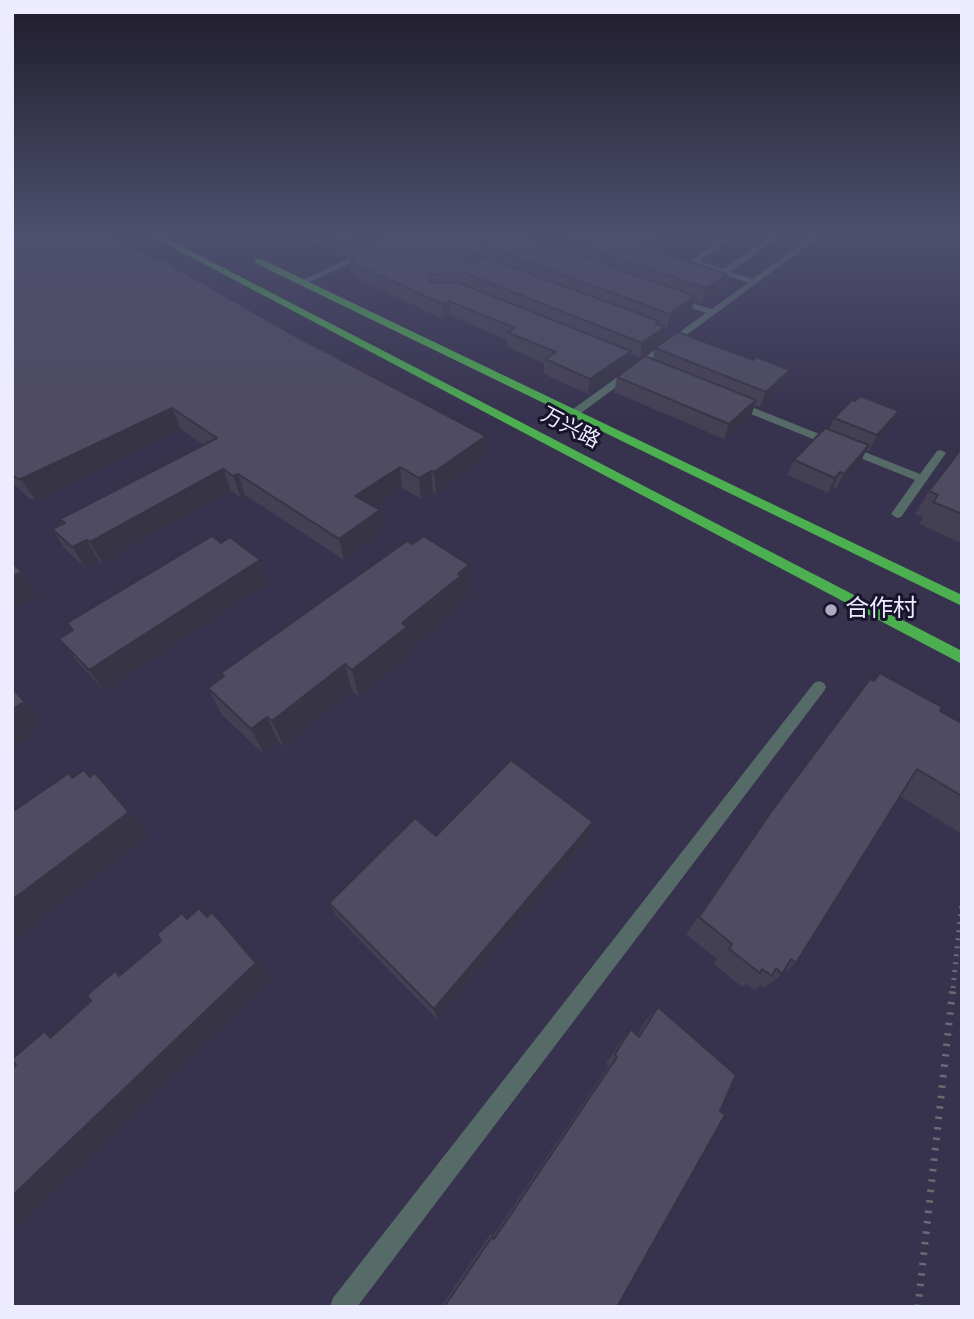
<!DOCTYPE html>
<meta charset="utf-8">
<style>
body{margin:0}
#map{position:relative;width:974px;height:1319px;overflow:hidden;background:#37324e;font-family:"Roboto Condensed",sans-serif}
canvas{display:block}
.frame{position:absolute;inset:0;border:14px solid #ecebff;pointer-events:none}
</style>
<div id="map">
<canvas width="974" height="1319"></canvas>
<div class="frame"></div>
</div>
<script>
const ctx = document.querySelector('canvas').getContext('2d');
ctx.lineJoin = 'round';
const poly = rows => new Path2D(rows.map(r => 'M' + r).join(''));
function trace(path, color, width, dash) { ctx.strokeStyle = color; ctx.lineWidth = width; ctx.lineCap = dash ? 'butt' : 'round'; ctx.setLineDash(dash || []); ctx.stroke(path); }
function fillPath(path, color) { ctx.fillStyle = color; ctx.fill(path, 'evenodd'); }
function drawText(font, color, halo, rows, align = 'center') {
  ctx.font = font + ' "Roboto Condensed","Noto Sans SC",sans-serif'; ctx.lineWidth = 6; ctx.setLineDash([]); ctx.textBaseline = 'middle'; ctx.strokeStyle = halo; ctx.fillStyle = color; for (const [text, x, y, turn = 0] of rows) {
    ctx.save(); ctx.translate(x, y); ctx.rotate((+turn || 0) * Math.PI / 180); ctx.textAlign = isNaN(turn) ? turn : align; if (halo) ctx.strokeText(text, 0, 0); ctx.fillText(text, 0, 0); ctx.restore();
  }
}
trace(poly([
 [953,988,962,901]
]), '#636e73', 5, [2, 6]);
trace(poly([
 [918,1307,953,987]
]), '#636e73', 7, [2.5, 8]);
fillPath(poly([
 [727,237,736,237,699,261,723,269,770,237,779,237,730,272,753,279,811,237,819,237,577,416,569,416,569,412,706,313,671,301,671,297,712,309,748,283,689,262,727,237],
 [364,252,371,254,305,284,298,282,364,252],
 [731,402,739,402,920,474,937,451,941,450,946,453,901,517,897,518,891,514,915,480,731,406,731,402],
 [819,681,824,683,826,687,824,691,357,1307,330,1307,333,1298,814,683,819,681]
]), '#566b68');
fillPath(poly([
 [153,237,164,237,962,651,962,664,153,237],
 [255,259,261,259,962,595,962,606,255,263,255,259]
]), '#4caf50');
fillPath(poly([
 [12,237,486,457,436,494,433,492,421,499,402,488,374,507,380,510,383,531,344,560,245,495,241,498,231,490,102,563,99,561,86,568,66,550,52,529,63,524,60,519,204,445,181,429,35,500,30,499,12,483],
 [301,237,682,237,658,252,727,274,723,288,702,303,694,300,691,311,667,329,665,328,662,342,640,358,631,354,629,366,588,394,544,374,544,363,507,347,507,340,450,315,443,319,354,277,353,272,351,271,349,257,358,253,347,257],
 [655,348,785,385,760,407,755,405,751,416,724,439,614,392,617,377,653,359],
 [899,411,891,426,869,451,866,450,861,461,836,489,833,487,828,493,787,475,794,460,829,429,834,418],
 [962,448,962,542,961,543,919,524,923,517,915,514,929,491],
 [221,543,260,560,268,583,104,691,76,660,59,639,72,631,67,623],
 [413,544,469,565,470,593,462,599,462,605,410,648,411,654,359,697,352,691,284,747,279,742,264,754,222,715,208,688,223,677,221,673],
 [880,673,940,711,962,723,962,834,900,796,796,963,764,988,761,985,754,990,746,984,742,987,714,964,717,959,686,934,756,833,870,679,874,681],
 [436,836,588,840,437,1019,337,917,329,903],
 [658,1007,617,1307,441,1307,491,1233,493,1236,608,1067,606,1064,621,1041,631,1029,637,1035,646,1020]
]), '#444054');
fillPath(poly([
 [360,237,393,237,357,249,358,253,347,257,345,244],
 [661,237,682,237,642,261,644,247],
 [481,248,482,262,465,273,463,260],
 [727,274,723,288,702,303,706,288],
 [695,296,691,311,667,329,670,314],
 [449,301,450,315,443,319,443,304],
 [659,321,657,333,665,327,662,342,640,358,642,343,656,324],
 [631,351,629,366,588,394,590,379],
 [790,370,785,385,760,407,766,392],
 [756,400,751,416,724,439,729,424],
 [172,408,181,429,35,500,21,479],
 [899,411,891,426,869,451,877,435],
 [486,436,486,457,436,494,434,472],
 [869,445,861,461,836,489,844,474],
 [400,467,402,488,359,517,355,496],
 [223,469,231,490,102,563,90,542],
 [431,471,433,492,421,499,419,478],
 [840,472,833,487,828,493,835,478],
 [238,474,245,495,241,498,233,476],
 [380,510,383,531,344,560,339,539],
 [87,540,99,561,86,568,72,547],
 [260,560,268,583,104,691,89,670],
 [469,565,470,593,462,599,462,605,410,648,411,654,359,697,352,670,402,623],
 [22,572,38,594,12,609,12,577],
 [345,664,352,691,284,747,272,721],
 [12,687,44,722,28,732,32,737,12,750],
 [267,717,279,742,264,754,251,729],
 [95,773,117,796,149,835,12,942,12,900],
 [593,822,588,840,437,1019,434,1009],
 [212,912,230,930,272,979,12,1233,12,1196],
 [45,1031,76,1042,50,1038]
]), '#373445');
const building = poly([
 [12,237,109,237,115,239,159,261,162,260,288,332,486,436,434,472,431,471,419,478,400,467,355,496,380,510,339,539,238,474,233,476,223,469,90,542,87,540,72,547,52,529,65,523,60,519,217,438,172,408,21,479,16,478,12,474,12,237],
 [331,237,360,237,345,244,331,237],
 [383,237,527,237,695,296,670,314,490,248,481,248,463,260,472,265,487,258,659,321,656,324,665,327,642,343,463,272,429,275,431,283,457,282,631,351,590,379,545,359,556,352,507,332,515,328,449,301,443,304,352,263,358,261,349,257,363,251,357,249,383,237],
 [555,237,661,237,644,247,727,274,706,288,555,237],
 [678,332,753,360,756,357,790,370,766,392,655,348,678,332],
 [645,356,756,400,729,424,617,377,645,356],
 [860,396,899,411,877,435,834,418,852,400,855,401,860,396],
 [825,428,869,445,844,474,840,472,835,478,794,460,825,428],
 [962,448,962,514,933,502,938,495,929,491,962,448],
 [212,536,221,543,230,537,260,560,89,670,59,639,73,630,67,623,212,536],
 [424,536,469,565,458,574,461,576,402,623,407,627,352,670,345,664,272,721,267,717,251,729,208,688,224,676,221,673,407,541,413,544,424,536],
 [12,563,22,572,12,577,12,563],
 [880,673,942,707,940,711,962,723,962,796,917,769,796,963,791,959,782,974,776,968,772,976,762,969,760,973,729,949,732,944,699,917,771,812,870,679,874,681,880,673],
 [12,688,25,702,12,709,12,688],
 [511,760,593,822,434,1009,329,903,415,818,436,836,511,760],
 [84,770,90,777,95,773,129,812,12,900,12,812,69,773,72,778,84,770],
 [199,908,207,917,212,912,256,963,12,1196,12,1069,16,1065,12,1059,45,1031,50,1038,91,1001,87,995,115,971,119,976,161,941,157,934,182,913,187,919,199,908],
 [658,1007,736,1075,720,1111,725,1115,617,1307,444,1307,492,1237,494,1239,617,1057,615,1054,631,1029,639,1037,658,1007]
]);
fillPath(building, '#4f4b62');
trace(building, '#373445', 2);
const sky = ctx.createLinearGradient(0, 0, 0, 422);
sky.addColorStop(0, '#1e1c2b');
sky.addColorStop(0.56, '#4d4f6e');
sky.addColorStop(1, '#4d4f6e00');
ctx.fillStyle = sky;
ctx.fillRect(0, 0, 974, 422);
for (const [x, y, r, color] of [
 [831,610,7,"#adaac1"]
]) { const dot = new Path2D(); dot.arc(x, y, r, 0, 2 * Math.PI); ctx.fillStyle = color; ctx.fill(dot); trace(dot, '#17142b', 2.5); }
drawText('21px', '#ecebff', '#17142b', [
 ["万兴路",570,429,28]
]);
drawText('24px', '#ecebff', '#17142b', [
 ["合作村",845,610]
], 'left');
</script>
